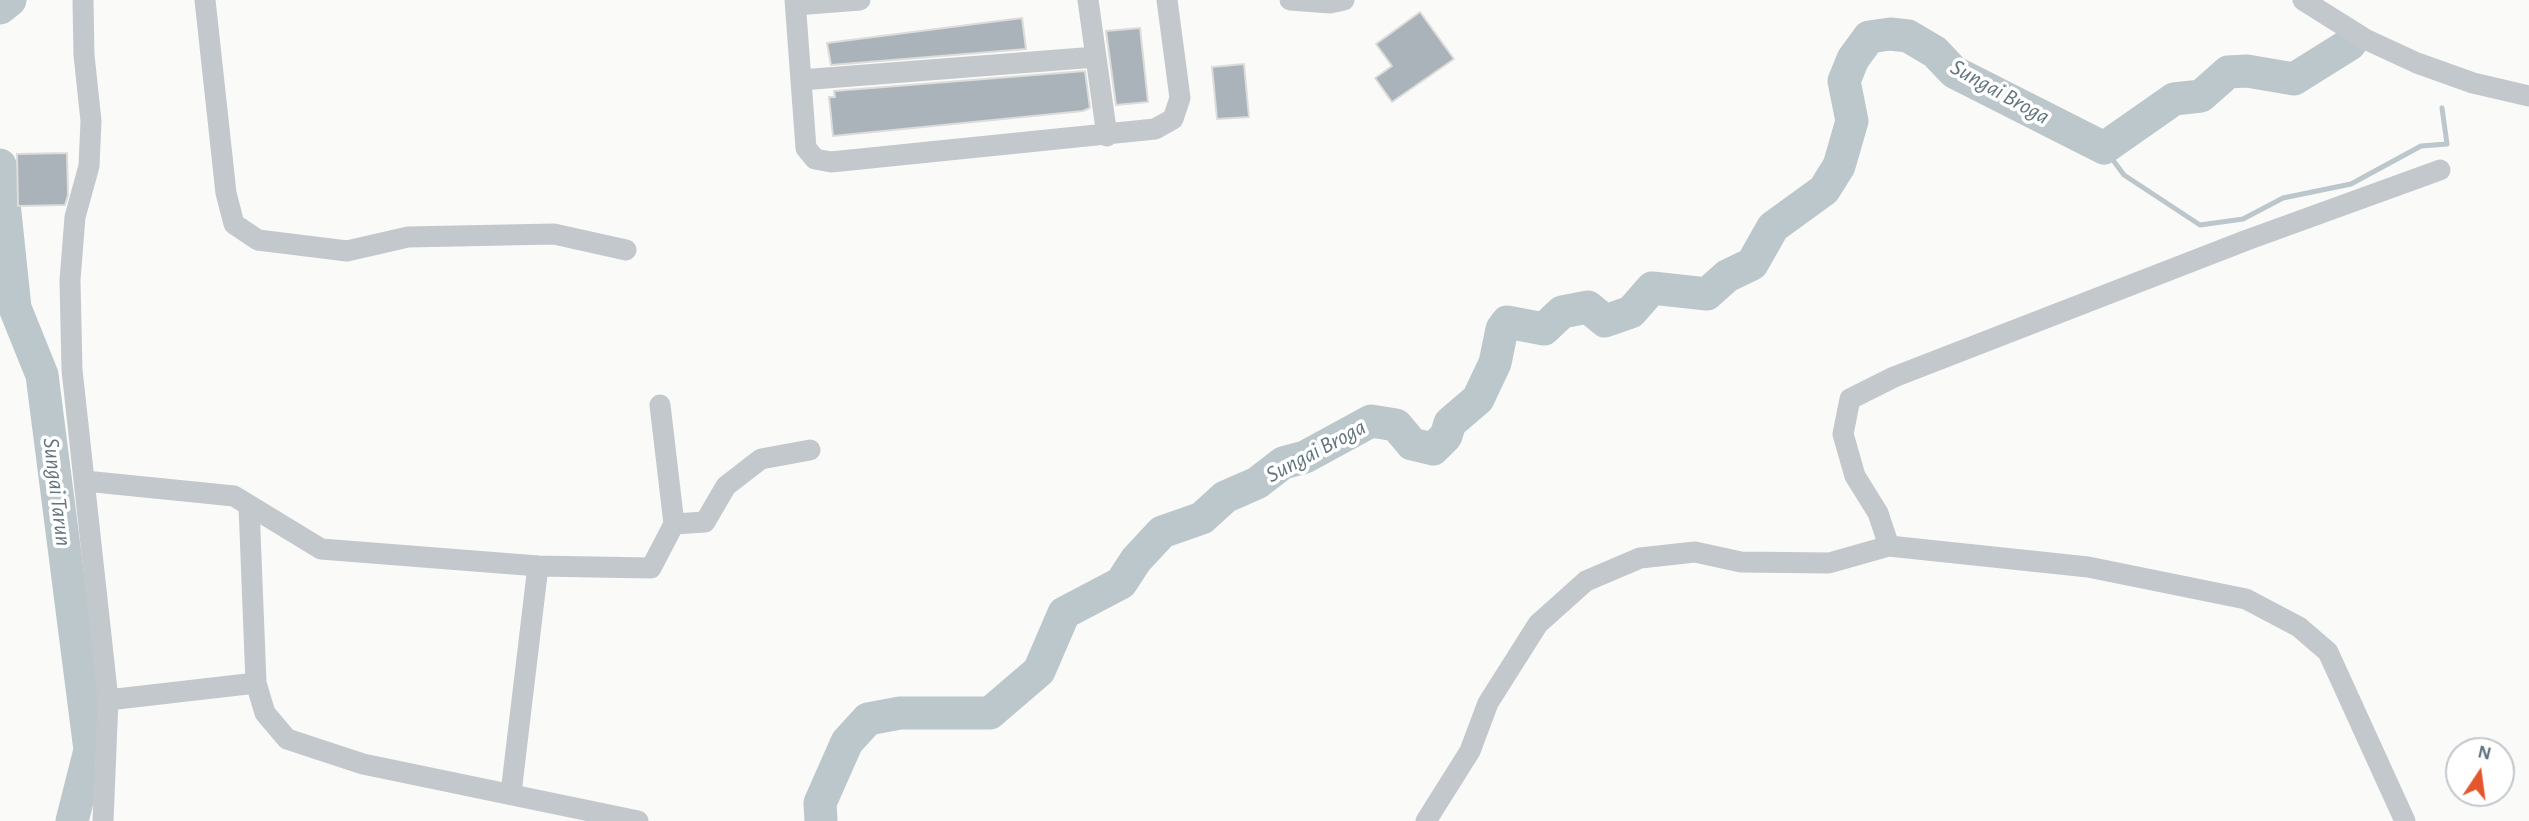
<!DOCTYPE html>
<style>
body{margin:0}
#map{position:relative;width:2529px;height:821px;overflow:hidden;background:#fafaf8;font-family:"Alegreya Sans",sans-serif}
canvas{display:block}
.north{position:absolute;left:2445px;top:737px;width:70px;height:70px;box-sizing:border-box;background:#fff;border:2px solid #c1c8cd;border-radius:50%;rotate:13deg;font-size:19px;font-weight:700;line-height:28px;text-align:center;color:#657683}
.north::after{content:'';display:block;margin:auto;width:24px;height:32px;background:#e4572e;clip-path:polygon(50% 0,100% 100%,50% 72%,0 100%)}
</style>
<div id="map">
<canvas width="2529" height="821"></canvas>
<div class="north">N</div>
</div>
<script>
const ctx = document.querySelector('canvas').getContext('2d');
ctx.lineJoin = 'round';
const poly = rows => new Path2D(rows.map(r => 'M' + r).join(''));
function trace(path, color, width, dash) { ctx.strokeStyle = color; ctx.lineWidth = width; ctx.lineCap = dash ? 'butt' : 'round'; ctx.setLineDash(dash || []); ctx.stroke(path); }
function fillPath(path, color) { ctx.fillStyle = color; ctx.fill(path, 'evenodd'); }
function drawText(font, color, halo, rows, align = 'center') {
  ctx.font = font + ' "Alegreya Sans",sans-serif'; ctx.lineWidth = 7; ctx.setLineDash([]); ctx.textBaseline = 'middle'; ctx.strokeStyle = halo; ctx.fillStyle = color; for (const [text, x, y, turn = 0] of rows) {
    ctx.save(); ctx.translate(x, y); ctx.rotate((+turn || 0) * Math.PI / 180); ctx.textAlign = isNaN(turn) ? turn : align; if (halo) ctx.strokeText(text, 0, 0); ctx.fillText(text, 0, 0); ctx.restore();
  }
}
trace(poly([
 [2104,148,2124,175,2200,225,2243,219,2283,198,2351,184,2421,146,2447,144,2442,108]
]), '#bbc7cb', 5);
trace(poly([
 [0,8,10,0],
 [0,165,15,308,42,375,90,750,72,821],
 [821,821,820,803,847,742,868,719,900,713,990,713,1039,671,1064,613,1121,583,1136,560,1162,532,1202,518,1225,497,1257,483,1283,463,1305,457,1371,421,1396,425,1412,444,1433,449,1446,436,1450,423,1478,399,1495,363,1502,329,1507,322,1544,329,1562,312,1588,307,1605,321,1631,312,1652,288,1707,294,1727,276,1752,264,1773,227,1824,190,1839,166,1852,121,1844,81,1853,59,1869,37,1890,34,1908,36,1935,52,1954,72,2104,148,2174,99,2201,96,2228,72,2247,71,2294,79,2350,44]
]), '#bbc7cb', 33);
const building = poly([
 [1420,12,1454,59,1392,102,1375,78,1392,66,1376,44,1420,12],
 [1022,18,1026,49,831,65,827,43,1022,18],
 [1140,28,1148,102,1116,105,1106,31,1140,28],
 [1244,64,1249,117,1217,119,1212,67,1244,64],
 [1085,71,1090,108,1083,111,833,136,829,97,835,97,834,91,1085,71],
 [67,153,68,195,65,205,18,206,17,154,67,153]
]);
fillPath(building, '#aab3b9');
trace(building, '#dcdcda', 2);
trace(poly([
 [83,0,84,55,91,121,89,166,75,217,70,280,72,370,108,700,103,821],
 [205,0,226,193,234,224,258,240,347,251,408,237,554,234,626,250],
 [795,0,806,148,815,159,831,162,1155,129,1173,119,1180,98,1167,0],
 [1088,0,1107,136],
 [1290,0,1330,3,1344,0],
 [2303,0,2365,39,2417,63,2473,83,2529,96],
 [796,5,860,0],
 [801,80,1096,57],
 [85,481,234,496,321,549,538,566,651,568,674,524,660,405],
 [249,506,256,683,265,713,287,739,363,764,638,821],
 [674,524,705,522,726,486,761,459,810,450],
 [1889,546,1878,513,1855,476,1843,434,1850,399,1894,377,2247,240,2440,170],
 [108,700,256,683],
 [511,793,538,566],
 [1426,821,1470,751,1488,703,1538,624,1586,581,1640,558,1695,552,1741,562,1829,563,1889,546,2088,567,2246,599,2299,627,2328,652,2405,821]
]), '#c3c8cc', 21);
drawText('italic 23px', '#60757c', '#fff', [
 ["Sungai Broga",2000,92,29],
 ["Sungai Broga",1316,451,-28],
 ["Sungai Tarun",57,492,83]
]);
</script>
